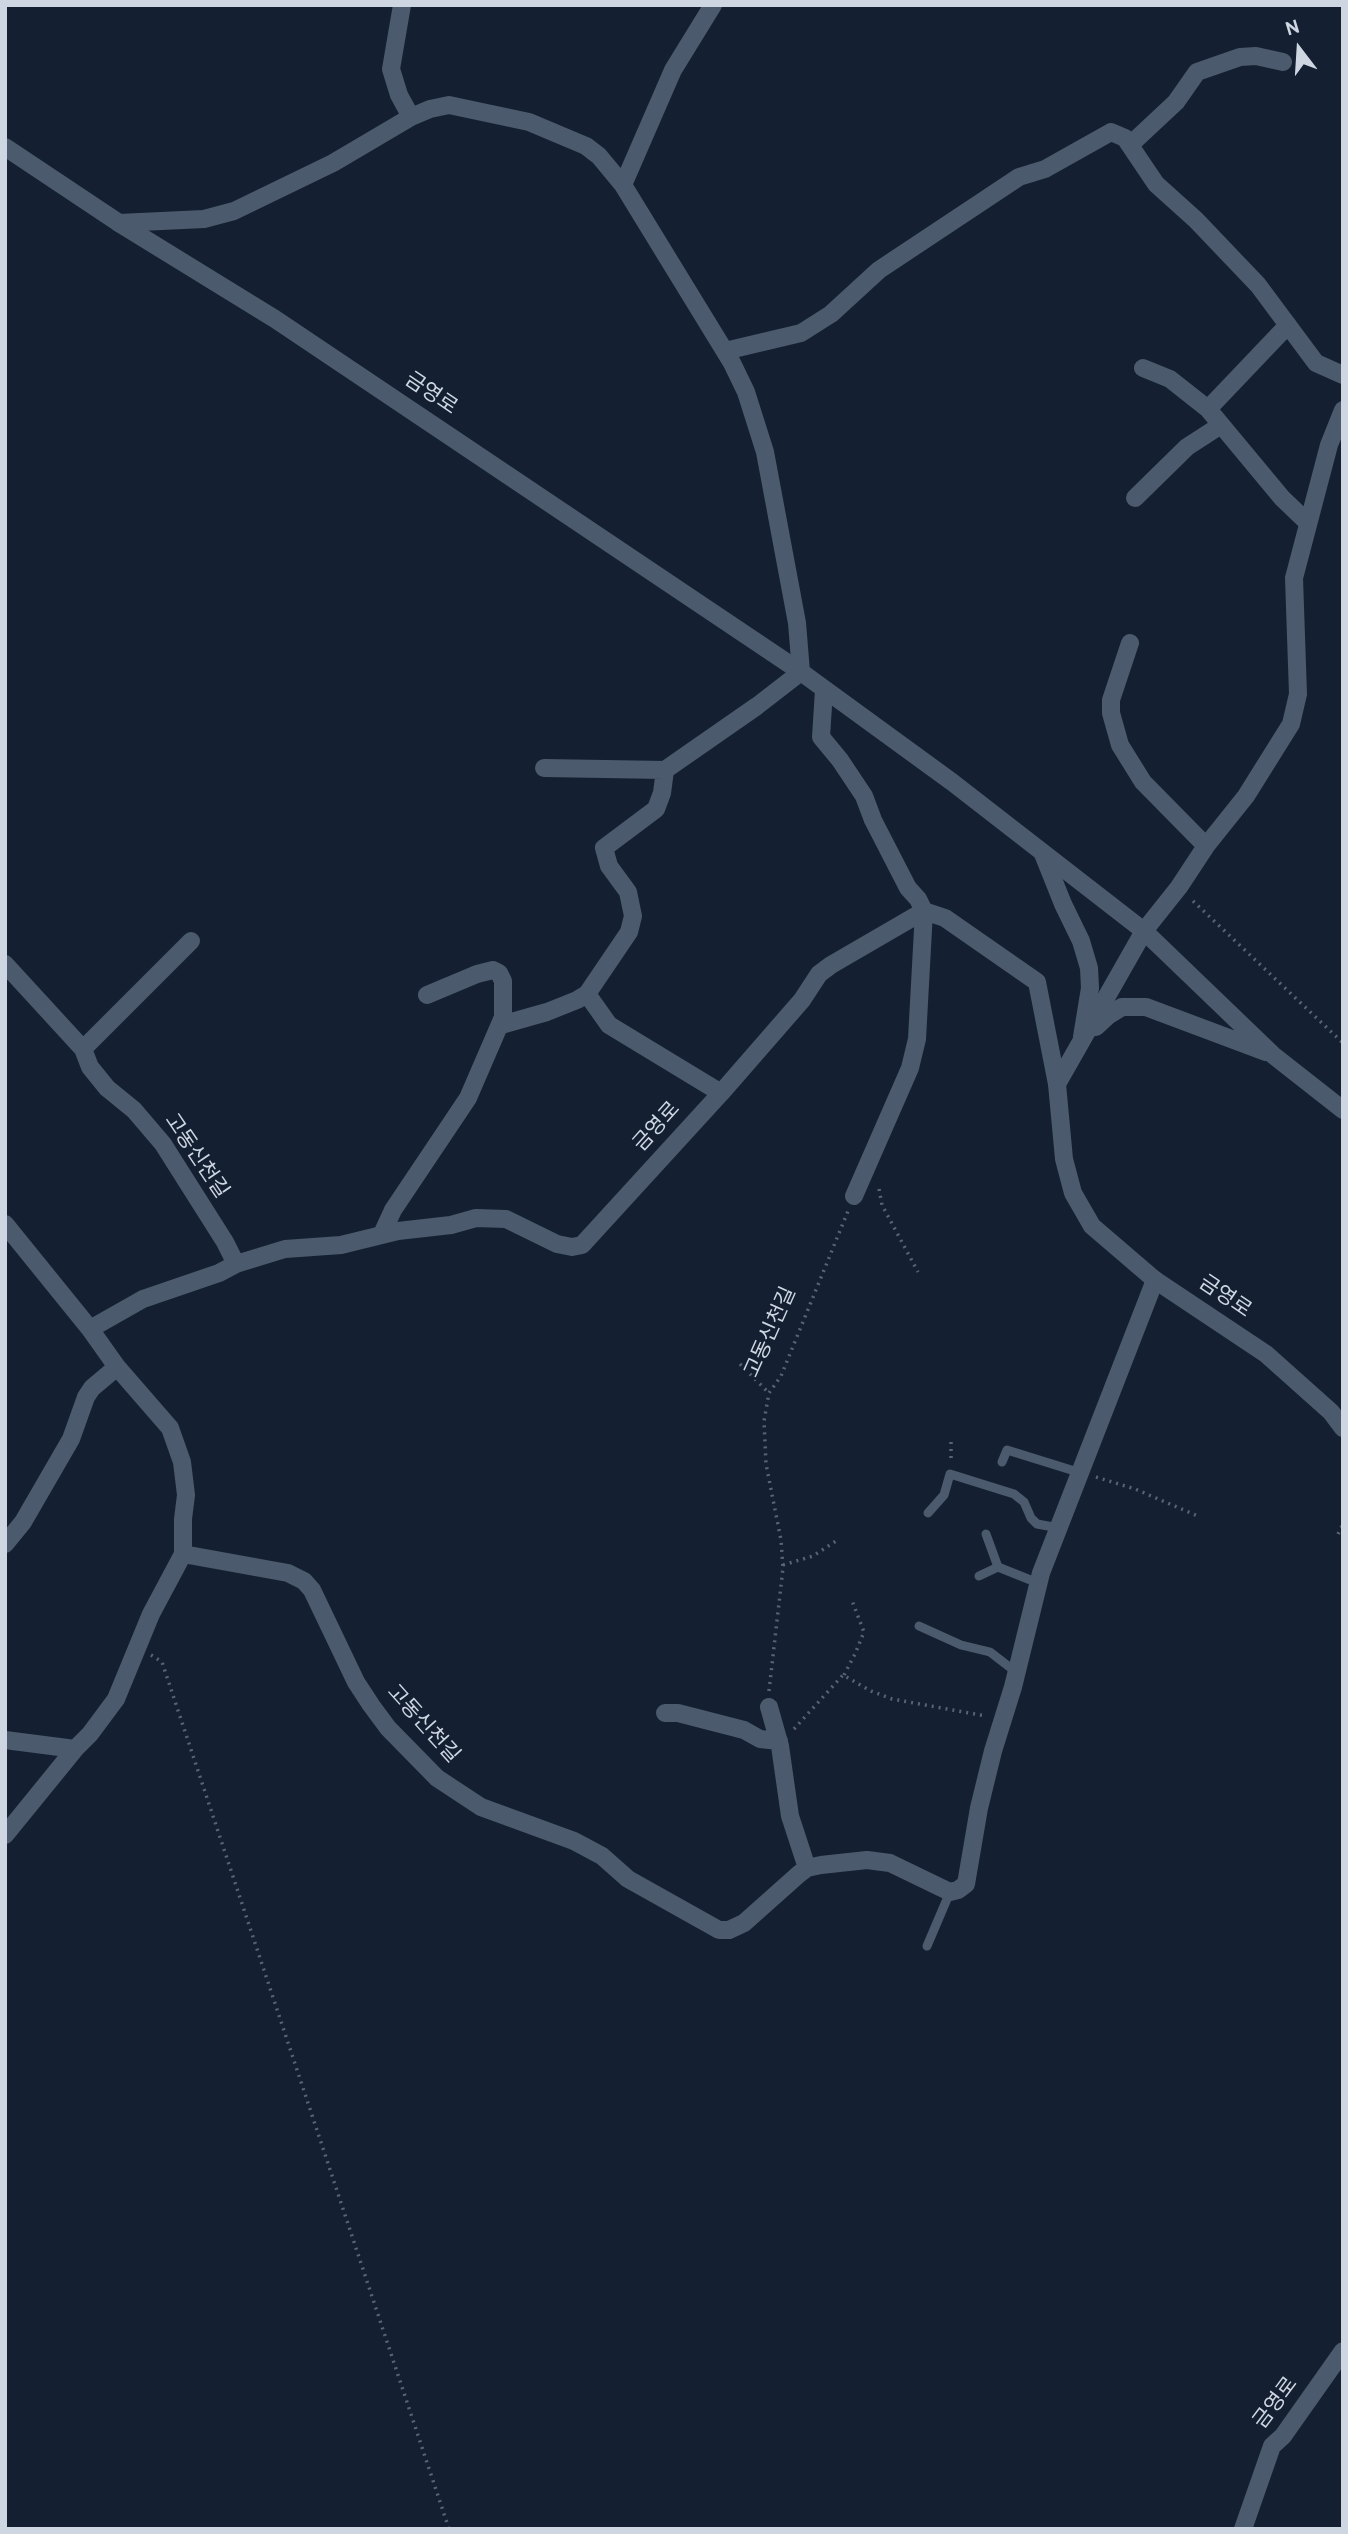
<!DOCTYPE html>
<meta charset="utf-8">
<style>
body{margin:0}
#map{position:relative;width:1348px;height:2534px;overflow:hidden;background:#142032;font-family:Overpass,sans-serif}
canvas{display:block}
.frame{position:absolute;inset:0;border:7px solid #ced6e2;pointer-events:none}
.north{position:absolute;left:1264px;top:14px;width:70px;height:70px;-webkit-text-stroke:5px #142032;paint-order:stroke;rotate:343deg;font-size:19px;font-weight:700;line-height:28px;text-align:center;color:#ced6e2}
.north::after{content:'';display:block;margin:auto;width:24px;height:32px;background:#ced6e2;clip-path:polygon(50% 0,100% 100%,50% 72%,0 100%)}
</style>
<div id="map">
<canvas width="1348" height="2534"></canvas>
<div class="frame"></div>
<div class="north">N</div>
</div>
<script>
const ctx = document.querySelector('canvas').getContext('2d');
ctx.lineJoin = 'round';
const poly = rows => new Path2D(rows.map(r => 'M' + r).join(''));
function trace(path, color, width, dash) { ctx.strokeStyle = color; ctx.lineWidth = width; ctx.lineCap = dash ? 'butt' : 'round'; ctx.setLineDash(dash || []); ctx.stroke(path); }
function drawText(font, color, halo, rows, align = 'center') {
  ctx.font = font + ' Overpass,"Noto Sans KR",sans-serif'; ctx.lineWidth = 5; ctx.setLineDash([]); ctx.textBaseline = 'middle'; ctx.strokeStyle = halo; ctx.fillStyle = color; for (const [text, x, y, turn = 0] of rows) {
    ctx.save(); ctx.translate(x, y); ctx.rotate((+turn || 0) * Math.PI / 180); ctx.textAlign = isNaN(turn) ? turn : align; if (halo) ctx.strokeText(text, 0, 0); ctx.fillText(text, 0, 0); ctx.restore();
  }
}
trace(poly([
 [1193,901,1343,1043],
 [879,1189,882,1205,918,1272],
 [740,1364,769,1393],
 [951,1442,951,1461],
 [1096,1477,1135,1489,1198,1516],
 [1338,1534,1343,1524],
 [783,1565,813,1556,836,1541],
 [151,1655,162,1662,449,2529],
 [844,1675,855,1654,864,1632,851,1598],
 [769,1691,783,1568,781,1540,766,1464,764,1421,769,1393,781,1376,848,1211],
 [794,1729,843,1675,871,1691,892,1699,986,1716]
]), '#596373', 3.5, [2, 5]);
trace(poly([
 [1002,1462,1007,1450,1081,1473],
 [928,1513,944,1495,950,1474,1014,1494,1024,1502,1031,1518,1037,1524,1059,1528],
 [986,1534,998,1567,1038,1583],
 [979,1576,998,1567],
 [919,1626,961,1645,990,1652,1016,1672],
 [927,1946,950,1892]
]), '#4c5a6e', 9);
trace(poly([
 [402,5,391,69,399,95,411,117],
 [1130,145,1176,102,1197,72,1240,57,1256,56,1283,62],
 [623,185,673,70,713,5],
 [119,223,204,219,234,211,333,163,411,117,430,109,449,105,529,122,586,146,599,156,623,185,732,363,746,392,765,452,797,623,801,672,757,706,665,770,544,768],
 [725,351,801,333,831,314,879,270,1019,177,1045,169,1111,132,1125,138,1156,184,1196,220,1258,285,1316,363,1343,375],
 [1143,368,1170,379,1208,409,1282,498,1307,522],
 [1208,409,1288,325],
 [1135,498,1187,447,1221,425],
 [1130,643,1111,700,1111,713,1120,745,1143,782,1206,846],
 [1043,854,1063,904,1081,941,1089,968,1090,988,1082,1037],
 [1144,931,1179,887,1206,846,1246,796,1291,724,1298,694,1294,578,1329,445,1343,410],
 [5,964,83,1049,90,1067,107,1088,134,1110,163,1144,225,1242,236,1264,219,1273,143,1299,90,1329],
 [587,994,609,1025,721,1093],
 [501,1025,547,1012,577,1000,587,994,629,932,633,916,628,892,609,866,604,848,656,809,662,793,665,770],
 [83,1049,191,941],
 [854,1196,910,1068,917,1039,924,911,945,918,1037,982,1057,1084],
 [5,1224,90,1329,117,1367,170,1428,182,1462,186,1495,183,1519,183,1554,151,1614,116,1699,90,1734,75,1749,5,1835],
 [382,1234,393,1210,468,1098,503,1017,503,981,499,973,493,970,477,974,427,995],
 [236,1264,285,1249,341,1245,398,1231,451,1225,476,1218,506,1219,557,1244,572,1247,582,1245,721,1093,802,1000,819,974,831,965,924,911,918,899,908,888,873,820,864,796,840,760,821,737,824,690],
 [5,1544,23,1522,71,1439,86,1397,92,1388,117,1367],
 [183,1554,288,1573,304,1581,312,1590,356,1682,371,1705,388,1728,437,1778,481,1807,574,1841,602,1856,628,1879,719,1930,729,1930,744,1923,799,1874,807,1868,821,1865,867,1860,890,1863,950,1892,958,1890,966,1884,979,1808,993,1751,1013,1687,1041,1573,1155,1280],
 [769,1707,780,1746,790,1816,807,1868],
 [665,1713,678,1713,744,1730,760,1739,779,1741],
 [5,1740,75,1749]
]), '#4c5a6e', 18);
trace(poly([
 [5,147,119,223,275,319,801,672,952,782,1144,931,1273,1055,1343,1110],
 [1144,931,1057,1084,1064,1159,1073,1193,1092,1226,1155,1280,1266,1354,1331,1412,1343,1428],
 [1096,1027,1109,1015,1122,1007,1146,1007,1266,1052],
 [1243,2529,1272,2446,1283,2436,1343,2351]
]), '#4c5a6e', 18);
drawText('21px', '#ced6e2', '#142032', [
 ["금영로",430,395,34],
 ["금영로",658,1128,-48],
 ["고동신천길",195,1157,56],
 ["금영로",1224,1298,34],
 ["고동신천길",772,1333,-66],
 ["고동신천길",422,1725,48],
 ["금영로",1277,2404,-53]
]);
</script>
